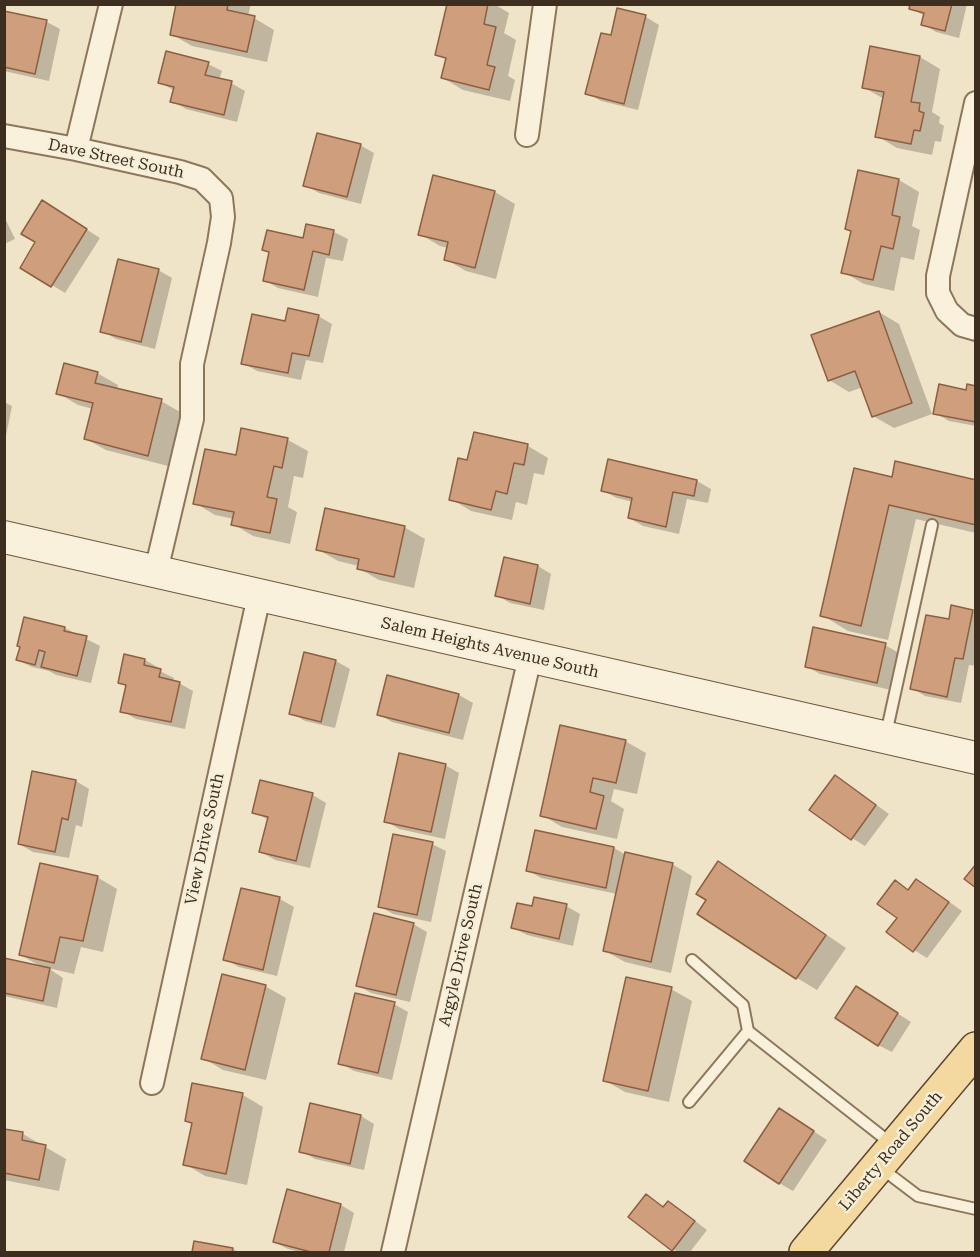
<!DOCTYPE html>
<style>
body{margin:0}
#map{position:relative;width:980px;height:1257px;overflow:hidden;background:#f0e4c8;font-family:"Roboto Serif",serif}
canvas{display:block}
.frame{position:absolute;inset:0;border:6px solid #3d2e20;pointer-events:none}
</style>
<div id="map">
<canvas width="980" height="1257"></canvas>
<div class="frame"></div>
</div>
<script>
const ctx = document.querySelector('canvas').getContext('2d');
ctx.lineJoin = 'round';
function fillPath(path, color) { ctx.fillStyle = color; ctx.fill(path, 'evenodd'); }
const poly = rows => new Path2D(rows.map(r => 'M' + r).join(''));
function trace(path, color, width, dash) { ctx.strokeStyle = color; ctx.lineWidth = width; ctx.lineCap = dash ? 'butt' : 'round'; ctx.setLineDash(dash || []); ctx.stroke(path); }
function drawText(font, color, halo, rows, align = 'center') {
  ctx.font = font + ' "Roboto Serif",serif'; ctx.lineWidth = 5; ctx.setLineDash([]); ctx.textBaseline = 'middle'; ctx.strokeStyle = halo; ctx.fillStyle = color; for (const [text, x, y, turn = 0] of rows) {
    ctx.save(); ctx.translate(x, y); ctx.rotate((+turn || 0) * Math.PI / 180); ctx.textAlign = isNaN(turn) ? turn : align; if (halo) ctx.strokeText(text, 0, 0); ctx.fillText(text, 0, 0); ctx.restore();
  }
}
fillPath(poly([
 [178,4,251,4,248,16,254,18,274,30,267,62,192,46,171,34],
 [449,4,494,4,509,13,504,33,516,40,508,76,515,80,510,101,463,90,443,78,447,60,436,54],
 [911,4,967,4,959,38,936,32,923,24,925,16,910,8],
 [618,9,646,17,659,25,638,110,601,101,587,93,612,37],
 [5,12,47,22,60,29,49,81,4,71],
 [872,47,920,57,940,69,932,112,940,117,939,123,944,126,941,142,935,141,932,155,897,148,877,136,884,99,863,87],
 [208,64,222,71,219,80,231,83,245,91,237,122,186,109,172,101,175,91,159,82],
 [360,145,374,153,361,204,319,193,305,185],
 [434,177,495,192,515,204,496,279,466,271,445,259,448,248,440,246,420,234],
 [899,180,919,192,912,226,920,230,914,260,901,257,894,291,864,284,843,272],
 [56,210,100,238,65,293,52,285],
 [4,216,15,239,4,244],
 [307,226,334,232,348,239,343,261,326,258,318,297,278,288,264,280,270,253,264,250,304,240],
 [158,270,172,278,155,349,116,339,102,331],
 [879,312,899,324,932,414,894,428,873,416,863,387,849,392,829,380],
 [318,316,332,324,323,363,306,360,301,380,257,371,243,363,286,323],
 [97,373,118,385,117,390,161,401,182,413,168,466,106,450,86,439,93,409,78,405,58,393],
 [976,387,976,426,949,421,935,413],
 [4,402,12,406,5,441,4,441],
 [243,430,288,440,308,451,303,478,294,476,288,507,297,512,290,544,253,536,233,524,234,519,215,515,195,503,237,457],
 [475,434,528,446,548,458,544,475,534,473,527,505,516,502,512,520,471,511,451,499,468,462],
 [609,461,697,481,711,489,708,503,687,499,679,534,643,526,629,518,633,502,617,498,603,491],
 [893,479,976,481,976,533,916,519,888,640,848,631,822,615],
 [404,527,425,539,414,588,379,580,358,568,359,566,338,561,317,549],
 [538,566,551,574,544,610,510,603,497,595],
 [972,611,976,613,976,666,969,665,961,703,925,696,912,688,950,621],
 [25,618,65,628,100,646,91,683,56,675,49,671,32,667,18,660],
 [885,645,899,653,891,690,820,674,806,666],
 [306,654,336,661,350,669,335,728,305,721,291,713],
 [125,656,145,660,159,668,158,670,174,678,173,682,179,683,193,691,185,729,136,719,122,711,127,687,120,683],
 [388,677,459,695,473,703,463,740,392,722,378,714],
 [625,741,646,753,637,794,614,789,611,801,624,809,617,839,562,827,542,815],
 [445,765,459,773,445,839,399,829,386,821],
 [835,777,849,785,889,814,865,846,852,838],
 [76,781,89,789,82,827,76,825,69,858,33,852,19,844],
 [261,782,313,795,326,803,310,868,275,860,261,852,269,820,253,812],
 [536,832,614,848,626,855,672,864,692,876,671,973,625,962,605,951,617,894,541,878,527,870],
 [432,844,446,851,431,922,393,914,379,906],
 [719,863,739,875,846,948,817,990,797,978,699,913,708,900],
 [97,877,117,889,103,952,81,947,74,974,48,968,63,978,57,1008,4,996,4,960,43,968,21,955],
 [917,881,930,888,962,911,927,958,914,950,899,917,895,882,909,890],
 [242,890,280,899,294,907,277,976,239,967,225,959],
 [566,906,580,914,573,946,527,935,513,928],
 [413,924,427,932,410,1002,371,993,357,985],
 [265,986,286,998,266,1080,223,1070,203,1058],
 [671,989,692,1001,669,1102,625,1092,604,1080],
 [870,996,911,1022,892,1052,878,1045],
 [394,1004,408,1012,392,1080,354,1071,340,1063],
 [194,1085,243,1095,263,1107,247,1185,205,1176,185,1164,193,1125,186,1121],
 [361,1116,374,1124,364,1170,315,1159,301,1151],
 [793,1118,827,1140,793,1191,779,1183],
 [4,1130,23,1134,66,1159,59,1191,4,1180],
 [288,1191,341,1205,354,1213,344,1252,299,1252,288,1249,274,1242],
 [646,1196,665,1207,668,1203,682,1211,707,1230,690,1252,678,1252,673,1249],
 [196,1242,233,1249,239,1252,194,1252]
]), '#0003');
const building = poly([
 [176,4,228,4,227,10,255,16,247,52,170,35,176,4],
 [447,4,488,4,484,24,496,27,487,65,495,67,489,90,441,78,446,58,435,55,447,4],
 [910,4,952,4,945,31,921,25,924,13,909,9,910,4],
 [617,8,646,15,624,104,585,94,601,33,611,35,617,8],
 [4,11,47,20,35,74,4,67,4,11],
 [870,46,920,56,911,102,920,103,919,111,924,113,920,131,914,130,911,144,875,137,884,92,862,88,870,46],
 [166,51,209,62,205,75,232,81,224,115,170,102,174,87,158,83,166,51],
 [317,133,361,144,347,197,303,186,317,133],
 [858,170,899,179,892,215,900,217,893,249,881,246,873,280,841,273,851,231,845,229,858,170],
 [433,175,495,191,475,268,444,260,448,242,418,235,433,175],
 [42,200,87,229,51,287,20,268,35,242,21,234,42,200],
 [306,224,334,230,329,255,313,251,304,290,263,281,269,252,262,250,267,230,303,238,306,224],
 [118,259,159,269,141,342,100,332,118,259],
 [288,308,319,315,309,356,292,353,288,373,241,364,252,314,285,321,288,308],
 [879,311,912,403,872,417,855,371,828,381,811,335,879,311],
 [64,363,98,372,95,383,162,399,148,456,84,439,93,403,56,394,64,363],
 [939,384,966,390,967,384,976,386,976,422,933,414,939,384],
 [241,428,288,438,282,468,274,466,267,497,277,499,270,533,231,525,234,512,193,504,205,449,236,455,241,428],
 [474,432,528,444,524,465,514,463,507,494,496,491,491,510,449,500,458,458,467,460,474,432],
 [608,459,697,480,694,496,673,492,666,527,628,518,632,498,601,491,608,459],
 [895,461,976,480,976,525,889,505,861,626,820,616,854,468,892,477,895,461],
 [325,508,405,526,394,577,357,569,359,559,316,550,325,508],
 [504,557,538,565,530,604,495,596,504,557],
 [951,605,973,610,963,659,955,658,947,697,910,689,926,615,949,619,951,605],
 [24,617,65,627,64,631,87,636,77,676,41,667,45,652,39,650,35,665,16,660,20,647,17,646,24,617],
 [813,627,886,643,877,683,805,667,813,627],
 [304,652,336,660,321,722,289,714,304,652],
 [124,654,145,659,144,665,161,669,159,677,180,682,171,722,120,712,126,685,118,683,124,654],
 [387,675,459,694,449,733,377,715,387,675],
 [560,725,626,740,616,783,593,778,590,792,604,796,596,829,540,816,560,725],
 [399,753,446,764,431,832,384,822,399,753],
 [32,771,76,780,68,820,62,818,55,852,18,844,32,771],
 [835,775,876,805,851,840,809,810,835,775],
 [260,780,313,793,296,861,259,852,268,817,252,813,260,780],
 [535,830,614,847,606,888,526,871,535,830],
 [393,834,433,842,417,915,378,907,393,834],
 [625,852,673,863,651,962,603,951,625,852],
 [718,861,826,935,796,979,697,914,706,900,696,894,718,861],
 [40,863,98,876,83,941,60,937,54,963,19,955,40,863],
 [976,864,976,888,964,879,976,864],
 [916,879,949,902,913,952,886,932,897,918,877,904,895,880,908,890,916,879],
 [241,888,280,897,263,970,223,960,241,888],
 [534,897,567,904,559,939,511,928,517,903,532,906,534,897],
 [374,913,414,923,396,995,356,986,374,913],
 [4,958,50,968,43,1001,4,993,4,958],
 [222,974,266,985,245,1070,201,1059,222,974],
 [626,977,672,987,648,1091,603,1081,626,977],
 [856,986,898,1013,878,1046,835,1018,856,986],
 [355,993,395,1002,378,1073,338,1064,355,993],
 [192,1083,243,1093,226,1174,183,1165,192,1123,185,1121,192,1083],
 [310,1103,361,1115,350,1164,299,1152,310,1103],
 [779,1108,814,1131,779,1184,744,1161,779,1108],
 [4,1129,23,1132,22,1140,46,1145,39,1180,4,1173,4,1129],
 [287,1189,341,1204,329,1252,311,1252,273,1242,287,1189],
 [646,1194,663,1207,668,1201,695,1221,672,1251,628,1217,646,1194],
 [194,1241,233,1248,232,1252,192,1252,194,1241]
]);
fillPath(building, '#cf9f7d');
trace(building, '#8d5f41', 1.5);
const lane = poly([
 [886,734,932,525],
 [692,960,743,1005,748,1031,893,1145],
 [689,1102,748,1031],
 [881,1168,918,1196,976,1209]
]);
const street = poly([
 [976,103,938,276,938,293,947,311,962,325,976,329],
 [527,135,545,4],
 [4,136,76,149,180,172,202,179,221,198,223,217,219,243,192,364,192,419,156,571],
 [76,149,111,4],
 [152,1083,259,596],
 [393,1252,530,657]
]);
const secondary = poly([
 [4,537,976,758]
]);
const primary = poly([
 [806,1252,976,1049]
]);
trace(lane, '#8d765c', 14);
trace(street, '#8d765c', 26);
trace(secondary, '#6f573f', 34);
trace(primary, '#5b4430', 36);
trace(lane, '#faf1dc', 10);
trace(street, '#faf1dc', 22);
trace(secondary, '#faf1dc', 32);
trace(primary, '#f3d9a0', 33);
drawText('16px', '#3d2e20', '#f7eed8', [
 ["Dave Street South",116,159,12],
 ["Salem Heights Avenue South",490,648,13],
 ["View Drive South",205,839,-78],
 ["Argyle Drive South",461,955,-77],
 ["Liberty Road South",891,1151,-50]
]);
</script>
